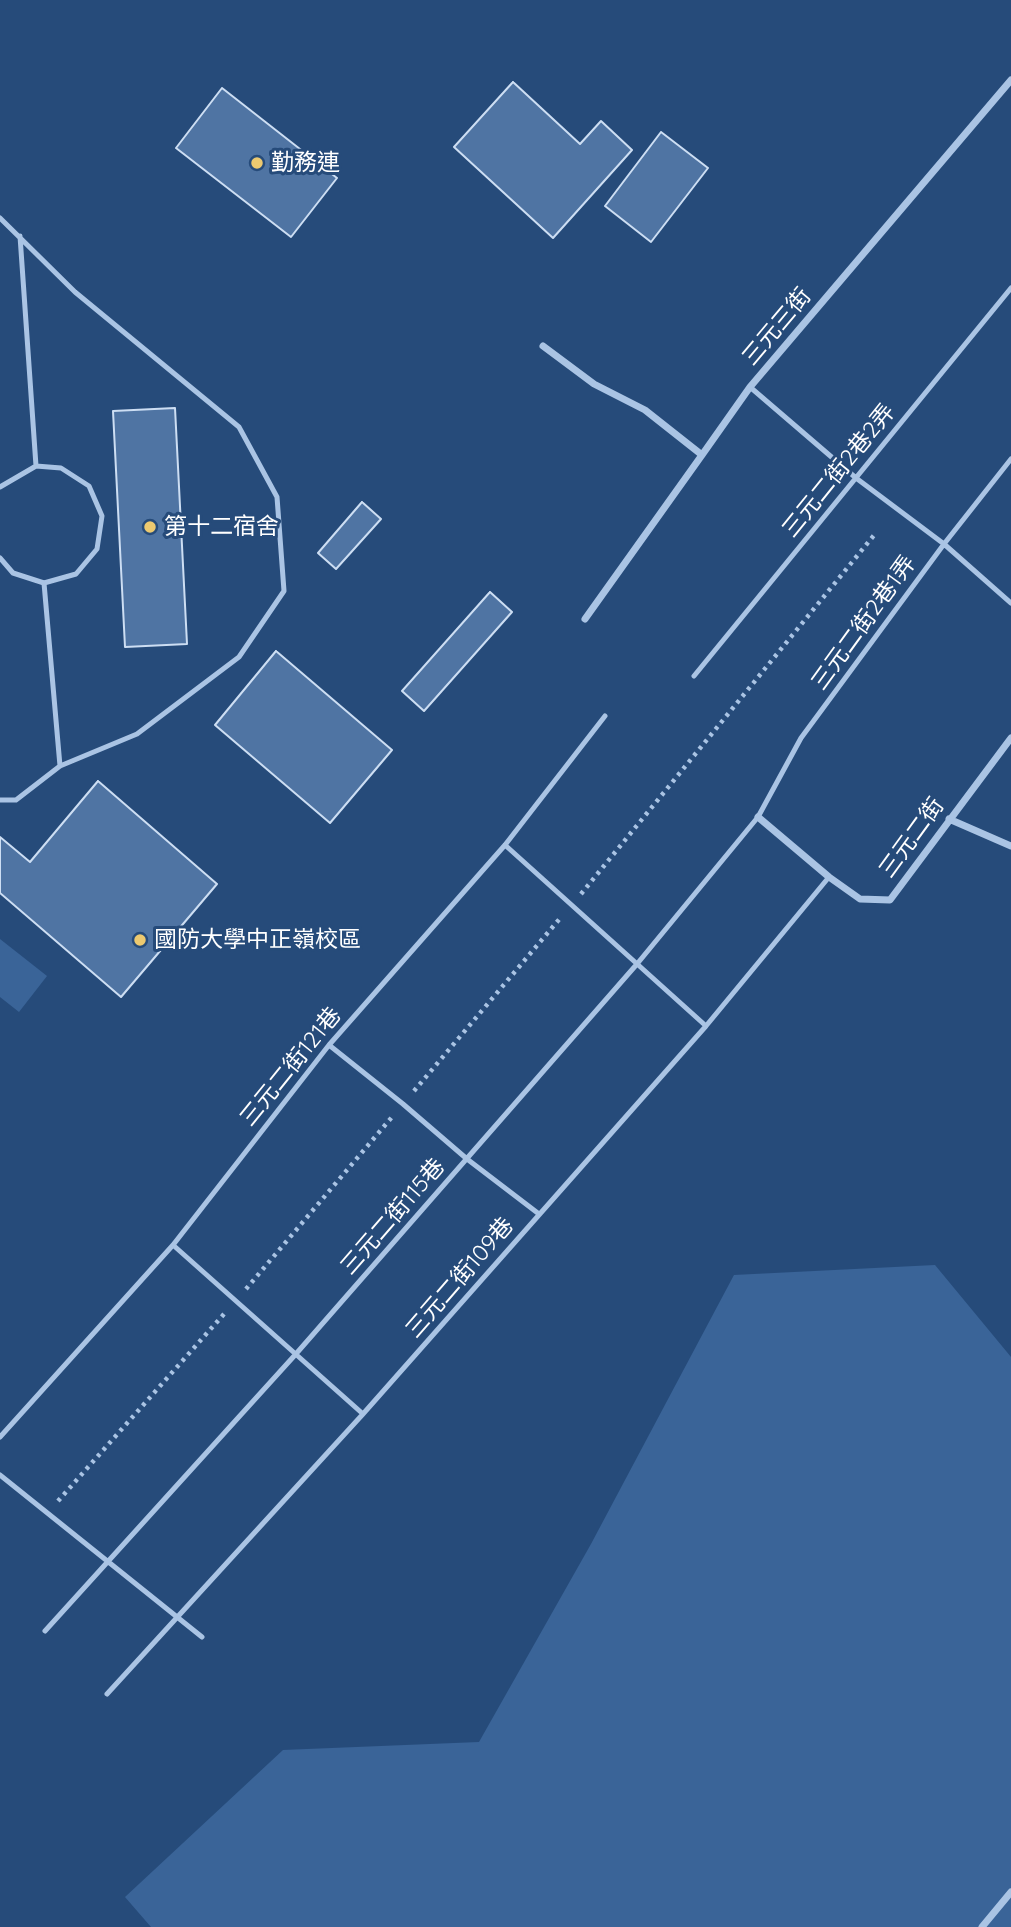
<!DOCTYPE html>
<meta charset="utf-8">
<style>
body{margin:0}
canvas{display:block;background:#264b7a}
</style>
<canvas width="1011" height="1927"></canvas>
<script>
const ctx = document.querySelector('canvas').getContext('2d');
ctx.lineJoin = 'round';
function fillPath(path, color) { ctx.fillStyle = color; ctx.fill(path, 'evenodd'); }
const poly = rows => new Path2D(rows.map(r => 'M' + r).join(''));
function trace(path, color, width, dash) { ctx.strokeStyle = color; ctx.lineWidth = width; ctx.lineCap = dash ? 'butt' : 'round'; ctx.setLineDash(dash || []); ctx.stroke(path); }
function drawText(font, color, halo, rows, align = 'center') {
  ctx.font = font + ' Quicksand,"Noto Sans TC",sans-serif'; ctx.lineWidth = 6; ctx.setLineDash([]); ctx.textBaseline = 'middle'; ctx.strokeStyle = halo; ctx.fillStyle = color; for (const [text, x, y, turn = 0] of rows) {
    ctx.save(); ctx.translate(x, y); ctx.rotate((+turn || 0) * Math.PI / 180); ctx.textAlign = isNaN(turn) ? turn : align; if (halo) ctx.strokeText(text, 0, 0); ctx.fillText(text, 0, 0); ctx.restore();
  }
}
fillPath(poly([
 [0,939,47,976,19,1012,0,997],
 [935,1265,1011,1357,1011,1927,151,1927,125,1897,283,1750,479,1742,591,1544,734,1275]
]), '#3a6498');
const building = poly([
 [513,82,580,144,601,121,632,150,553,238,454,147,513,82],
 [222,88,337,178,291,237,176,148,222,88],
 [661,132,708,168,651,242,605,206,661,132],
 [175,408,187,644,125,647,113,411,175,408],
 [362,502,381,519,336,569,318,553,362,502],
 [490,592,512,612,424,711,402,691,490,592],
 [276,651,392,750,330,823,215,725,276,651],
 [98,781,217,884,121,997,0,893,0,837,30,862,98,781]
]);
fillPath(building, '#4f74a3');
trace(building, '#cddef3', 2);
trace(poly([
 [581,894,875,534],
 [414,1091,562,916],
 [246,1289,392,1117],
 [58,1501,224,1314]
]), '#aac4e4', 4.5, [3.5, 5]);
trace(poly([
 [0,218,75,292,239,427,277,497,284,591,239,657,137,734,60,766,16,800,0,800],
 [20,236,36,466],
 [750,387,856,478,944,544,1011,603],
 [0,487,36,466,61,468,89,486,102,516,97,549,76,574,44,583,13,573,0,558],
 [44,583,60,766],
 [694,676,1011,288],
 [505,845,706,1026],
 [329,1045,403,1104,467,1159,539,1214],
 [173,1245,363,1414],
 [0,1437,173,1245,329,1045,505,845,605,716],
 [0,1475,202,1637],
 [45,1631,295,1355,637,964,758,817,801,738,944,544,1011,459],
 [107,1694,363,1414,706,1026,829,877]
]), '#aac4e4', 5);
trace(poly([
 [543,346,594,384,645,410,702,455,750,387,1011,80],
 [585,619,702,455],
 [758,817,829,877,860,899,890,900,1011,738],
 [949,819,1011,846],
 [982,1927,1011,1892]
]), '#aac4e4', 7);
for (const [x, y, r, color] of [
 [257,163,7,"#ecc970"],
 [150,527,7,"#ecc970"],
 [140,940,7,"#ecc970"]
]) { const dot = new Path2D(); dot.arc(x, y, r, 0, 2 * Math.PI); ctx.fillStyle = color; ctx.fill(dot); trace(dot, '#264b7a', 2.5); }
drawText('23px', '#fff', '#264b7a', [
 ["勤務連",271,163],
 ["第十二宿舍",164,527],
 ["國防大學中正嶺校區",154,940]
], 'left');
drawText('23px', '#fff', '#264b7a', [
 ["三元三街",777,327,-50],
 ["三元二街2巷2弄",839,471,-51],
 ["三元二街2巷1弄",864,623,-54],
 ["三元二街",912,838,-54],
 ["三元二街121巷",291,1067,-51],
 ["三元二街115巷",393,1217,-49],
 ["三元二街109巷",460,1278,-49]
]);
</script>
